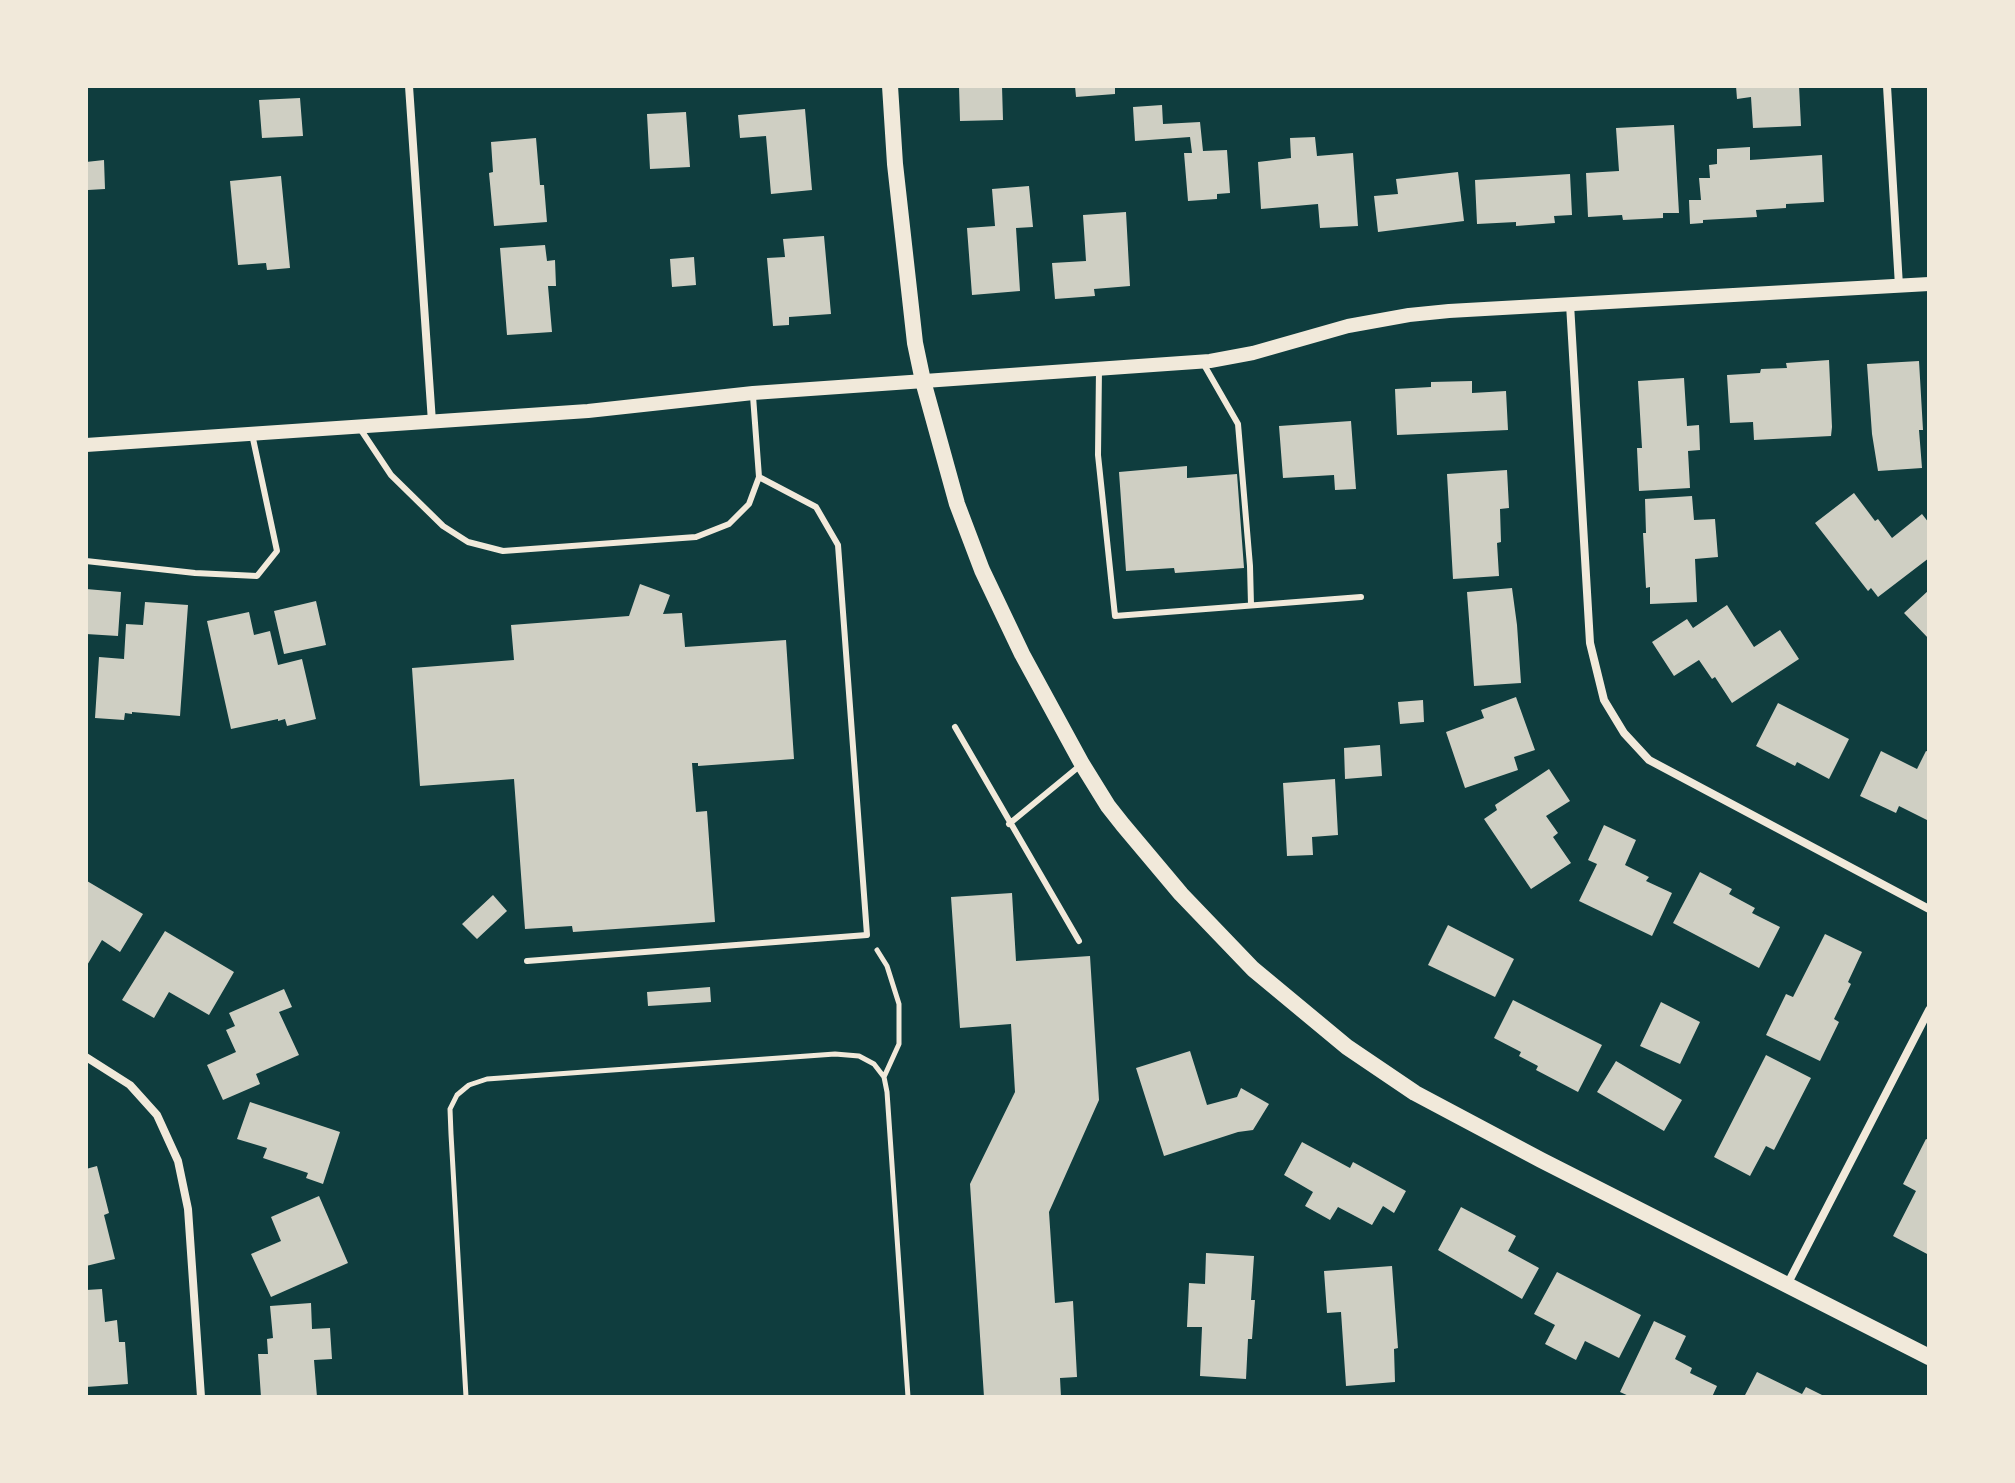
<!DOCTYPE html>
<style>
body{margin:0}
#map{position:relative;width:2015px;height:1483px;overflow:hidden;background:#0f3d3e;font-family:Commissioner,sans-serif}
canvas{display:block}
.frame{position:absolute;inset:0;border:88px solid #f1e9da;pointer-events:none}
</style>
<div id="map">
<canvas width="2015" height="1483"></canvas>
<div class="frame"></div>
</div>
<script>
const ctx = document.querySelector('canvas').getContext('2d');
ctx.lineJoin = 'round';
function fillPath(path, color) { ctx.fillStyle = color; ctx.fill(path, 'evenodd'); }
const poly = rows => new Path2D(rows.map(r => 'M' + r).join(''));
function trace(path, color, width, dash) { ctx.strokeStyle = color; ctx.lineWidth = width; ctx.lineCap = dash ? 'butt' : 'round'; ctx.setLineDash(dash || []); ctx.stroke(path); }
fillPath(poly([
 [959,86,1002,86,1003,120,960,121],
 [1075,86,1115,86,1115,94,1076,97],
 [1736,86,1799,86,1801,126,1753,128,1751,97,1737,99],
 [300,98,303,136,262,138,259,100],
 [1162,105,1163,124,1200,122,1203,151,1227,150,1230,193,1217,194,1217,199,1188,201,1184,153,1192,153,1190,137,1135,141,1133,107],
 [805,109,812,190,771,194,766,136,740,138,738,115],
 [686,112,690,167,650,169,647,114],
 [1674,125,1679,213,1663,213,1663,218,1623,220,1622,215,1588,217,1586,173,1619,171,1616,128],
 [1315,137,1317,156,1353,153,1358,226,1320,228,1318,204,1261,209,1258,162,1291,158,1290,138],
 [536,138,540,185,544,185,547,222,494,226,489,173,493,172,491,142],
 [1750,147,1750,160,1822,155,1824,202,1786,204,1786,208,1756,210,1757,217,1703,220,1703,223,1690,224,1689,200,1701,200,1699,178,1710,178,1709,165,1717,164,1717,149],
 [104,160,105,189,88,190,86,162],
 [1458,172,1464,221,1378,232,1374,196,1398,194,1396,179],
 [1570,174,1572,215,1554,216,1555,223,1516,226,1516,222,1477,224,1475,180],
 [281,176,290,268,267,270,266,263,238,265,230,181],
 [1029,186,1033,227,1016,228,1020,291,972,295,967,228,995,226,992,189],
 [1126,212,1130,286,1094,289,1095,296,1055,299,1052,263,1086,261,1083,215],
 [824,236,831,314,789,317,789,325,773,326,767,258,785,257,783,239],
 [545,245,547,261,555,260,556,286,548,286,552,332,507,335,500,248],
 [694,257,696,285,672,287,670,259],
 [1829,360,1832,427,1831,436,1754,440,1753,422,1730,423,1727,375,1760,373,1761,369,1787,368,1786,363],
 [1919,361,1923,430,1919,430,1922,468,1878,471,1872,434,1867,364],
 [1684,378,1687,426,1699,425,1700,450,1688,451,1690,488,1639,491,1637,448,1642,448,1638,381],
 [1472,381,1472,393,1506,391,1508,430,1397,435,1395,389,1431,387,1431,382],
 [1351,421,1356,489,1335,490,1334,475,1283,478,1279,426],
 [1187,466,1187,478,1237,474,1244,568,1175,573,1174,568,1126,571,1119,472],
 [1507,470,1509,508,1500,509,1501,542,1497,543,1499,576,1453,579,1447,474],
 [1854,493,1875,521,1878,519,1892,538,1922,514,1929,523,1929,558,1878,597,1871,588,1868,591,1815,523],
 [1692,496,1694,520,1715,519,1718,557,1695,559,1697,602,1650,604,1650,587,1646,588,1643,533,1646,533,1645,499],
 [640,584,670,595,663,614,682,613,685,647,786,640,794,759,698,766,698,763,692,763,696,812,707,811,715,922,573,932,572,926,525,929,514,779,420,786,412,668,514,660,511,625,629,616],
 [1512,588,1517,625,1521,683,1474,686,1467,592],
 [86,589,121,592,118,636,86,634],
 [1929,590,1929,639,1904,613],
 [316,601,326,645,284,654,274,611],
 [145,602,188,605,180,716,132,712,132,714,125,713,124,720,95,718,99,657,124,659,126,624,143,625],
 [1727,605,1754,647,1780,630,1799,659,1732,703,1715,677,1712,679,1699,660,1674,676,1652,642,1687,619,1693,628],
 [249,612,254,635,270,631,278,665,302,659,316,719,287,726,285,719,278,721,278,719,231,729,207,621],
 [1516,697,1535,750,1514,757,1518,770,1465,788,1446,732,1484,718,1481,710],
 [1423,700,1424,722,1400,724,1398,702],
 [1778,703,1849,739,1829,779,1797,762,1795,766,1756,746],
 [1380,745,1382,776,1345,779,1344,748],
 [1881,751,1917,769,1926,751,1929,752,1929,821,1899,806,1896,813,1860,796],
 [1549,769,1570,801,1546,816,1558,833,1553,837,1571,863,1531,889,1484,819,1497,810,1495,805],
 [1335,779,1338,835,1312,837,1313,855,1287,856,1283,783],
 [1604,825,1636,840,1625,865,1649,877,1646,881,1672,893,1652,936,1579,901,1597,864,1588,860],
 [1700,872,1732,889,1729,894,1755,908,1752,913,1780,927,1759,968,1673,923],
 [87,881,143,914,120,952,102,940,86,967],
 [1012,893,1016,961,1090,956,1099,1100,1049,1212,1055,1303,1073,1301,1077,1377,1060,1378,1061,1397,984,1397,970,1184,1015,1092,1011,1024,960,1028,951,897],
 [493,895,507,911,477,939,462,924],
 [1448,925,1514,959,1495,997,1428,965],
 [165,931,234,972,209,1015,169,992,154,1018,122,1000],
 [1825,934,1862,952,1848,982,1851,984,1834,1019,1839,1022,1820,1061,1766,1035,1786,994,1793,997],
 [710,987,711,1002,648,1006,647,992],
 [284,989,292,1007,279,1012,299,1055,256,1074,260,1084,223,1100,207,1065,236,1052,226,1030,235,1026,229,1013],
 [1513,1000,1602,1045,1578,1092,1536,1070,1538,1066,1519,1056,1521,1052,1494,1038],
 [1661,1002,1700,1022,1680,1064,1640,1046],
 [1190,1051,1207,1105,1237,1097,1241,1088,1269,1104,1253,1130,1238,1132,1164,1156,1136,1068],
 [1766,1055,1811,1078,1774,1150,1766,1146,1750,1176,1714,1157],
 [1616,1061,1682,1100,1664,1131,1597,1092],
 [250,1102,340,1132,323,1184,306,1178,308,1173,263,1158,267,1148,237,1139],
 [1926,1139,1929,1140,1929,1255,1893,1236,1916,1191,1903,1184],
 [1302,1142,1350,1168,1353,1162,1406,1191,1394,1213,1383,1206,1372,1225,1338,1207,1330,1220,1305,1206,1313,1192,1284,1175],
 [97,1166,109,1213,104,1215,115,1259,86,1266,86,1169],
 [319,1196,348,1263,271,1297,251,1254,281,1241,271,1217],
 [1461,1207,1516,1236,1508,1251,1539,1268,1522,1299,1438,1250],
 [1206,1253,1254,1256,1251,1300,1255,1300,1252,1339,1248,1339,1246,1379,1200,1376,1202,1327,1187,1327,1189,1283,1205,1284],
 [1392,1266,1398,1348,1394,1349,1395,1382,1346,1386,1341,1312,1327,1313,1324,1271],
 [1557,1272,1641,1315,1619,1358,1585,1341,1576,1360,1545,1344,1555,1325,1534,1314],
 [102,1289,105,1322,117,1320,119,1342,125,1342,128,1384,86,1387,86,1290],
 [311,1303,312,1329,330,1328,332,1359,314,1360,317,1397,261,1397,258,1354,268,1354,267,1339,273,1338,270,1306],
 [1654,1321,1686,1336,1675,1359,1692,1368,1690,1373,1717,1386,1712,1397,1631,1397,1620,1392],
 [1757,1372,1802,1394,1806,1387,1826,1397,1744,1397]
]), '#cfcfc3');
trace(poly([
 [877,950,887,966,899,1004,899,1044,884,1077],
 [466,1397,451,1134,450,1109,457,1095,469,1085,487,1079,835,1054,859,1056,874,1064,884,1077,887,1092,908,1397]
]), '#f1e9da', 5);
trace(poly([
 [1203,363,1238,424,1250,566,1251,605],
 [1099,369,1098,455,1115,616,1361,597],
 [359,427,391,475,443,526,468,542,503,551,696,537,729,524,749,504,759,477,753,396],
 [86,561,195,573,257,576,277,551,252,434],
 [955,727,1079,941],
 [1009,824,1082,764],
 [527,961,867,935,838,545,816,507,759,477]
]), '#f1e9da', 6);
trace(poly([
 [409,86,432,422],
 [1887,86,1899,286],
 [1570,304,1590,643,1604,700,1624,733,1649,760,1929,909],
 [86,1057,130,1085,157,1115,178,1161,188,1209,201,1397],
 [1787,1285,1929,1010]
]), '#f1e9da', 8);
trace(poly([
 [86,445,588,411,753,393,1210,361,1253,353,1348,326,1409,315,1449,311,1929,284]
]), '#f1e9da', 14);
trace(poly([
 [890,86,895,164,915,343,923,381,957,504,982,570,1022,654,1082,764,1108,806,1123,825,1181,894,1253,969,1347,1047,1415,1093,1541,1160,1929,1357]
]), '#f1e9da', 16);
</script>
